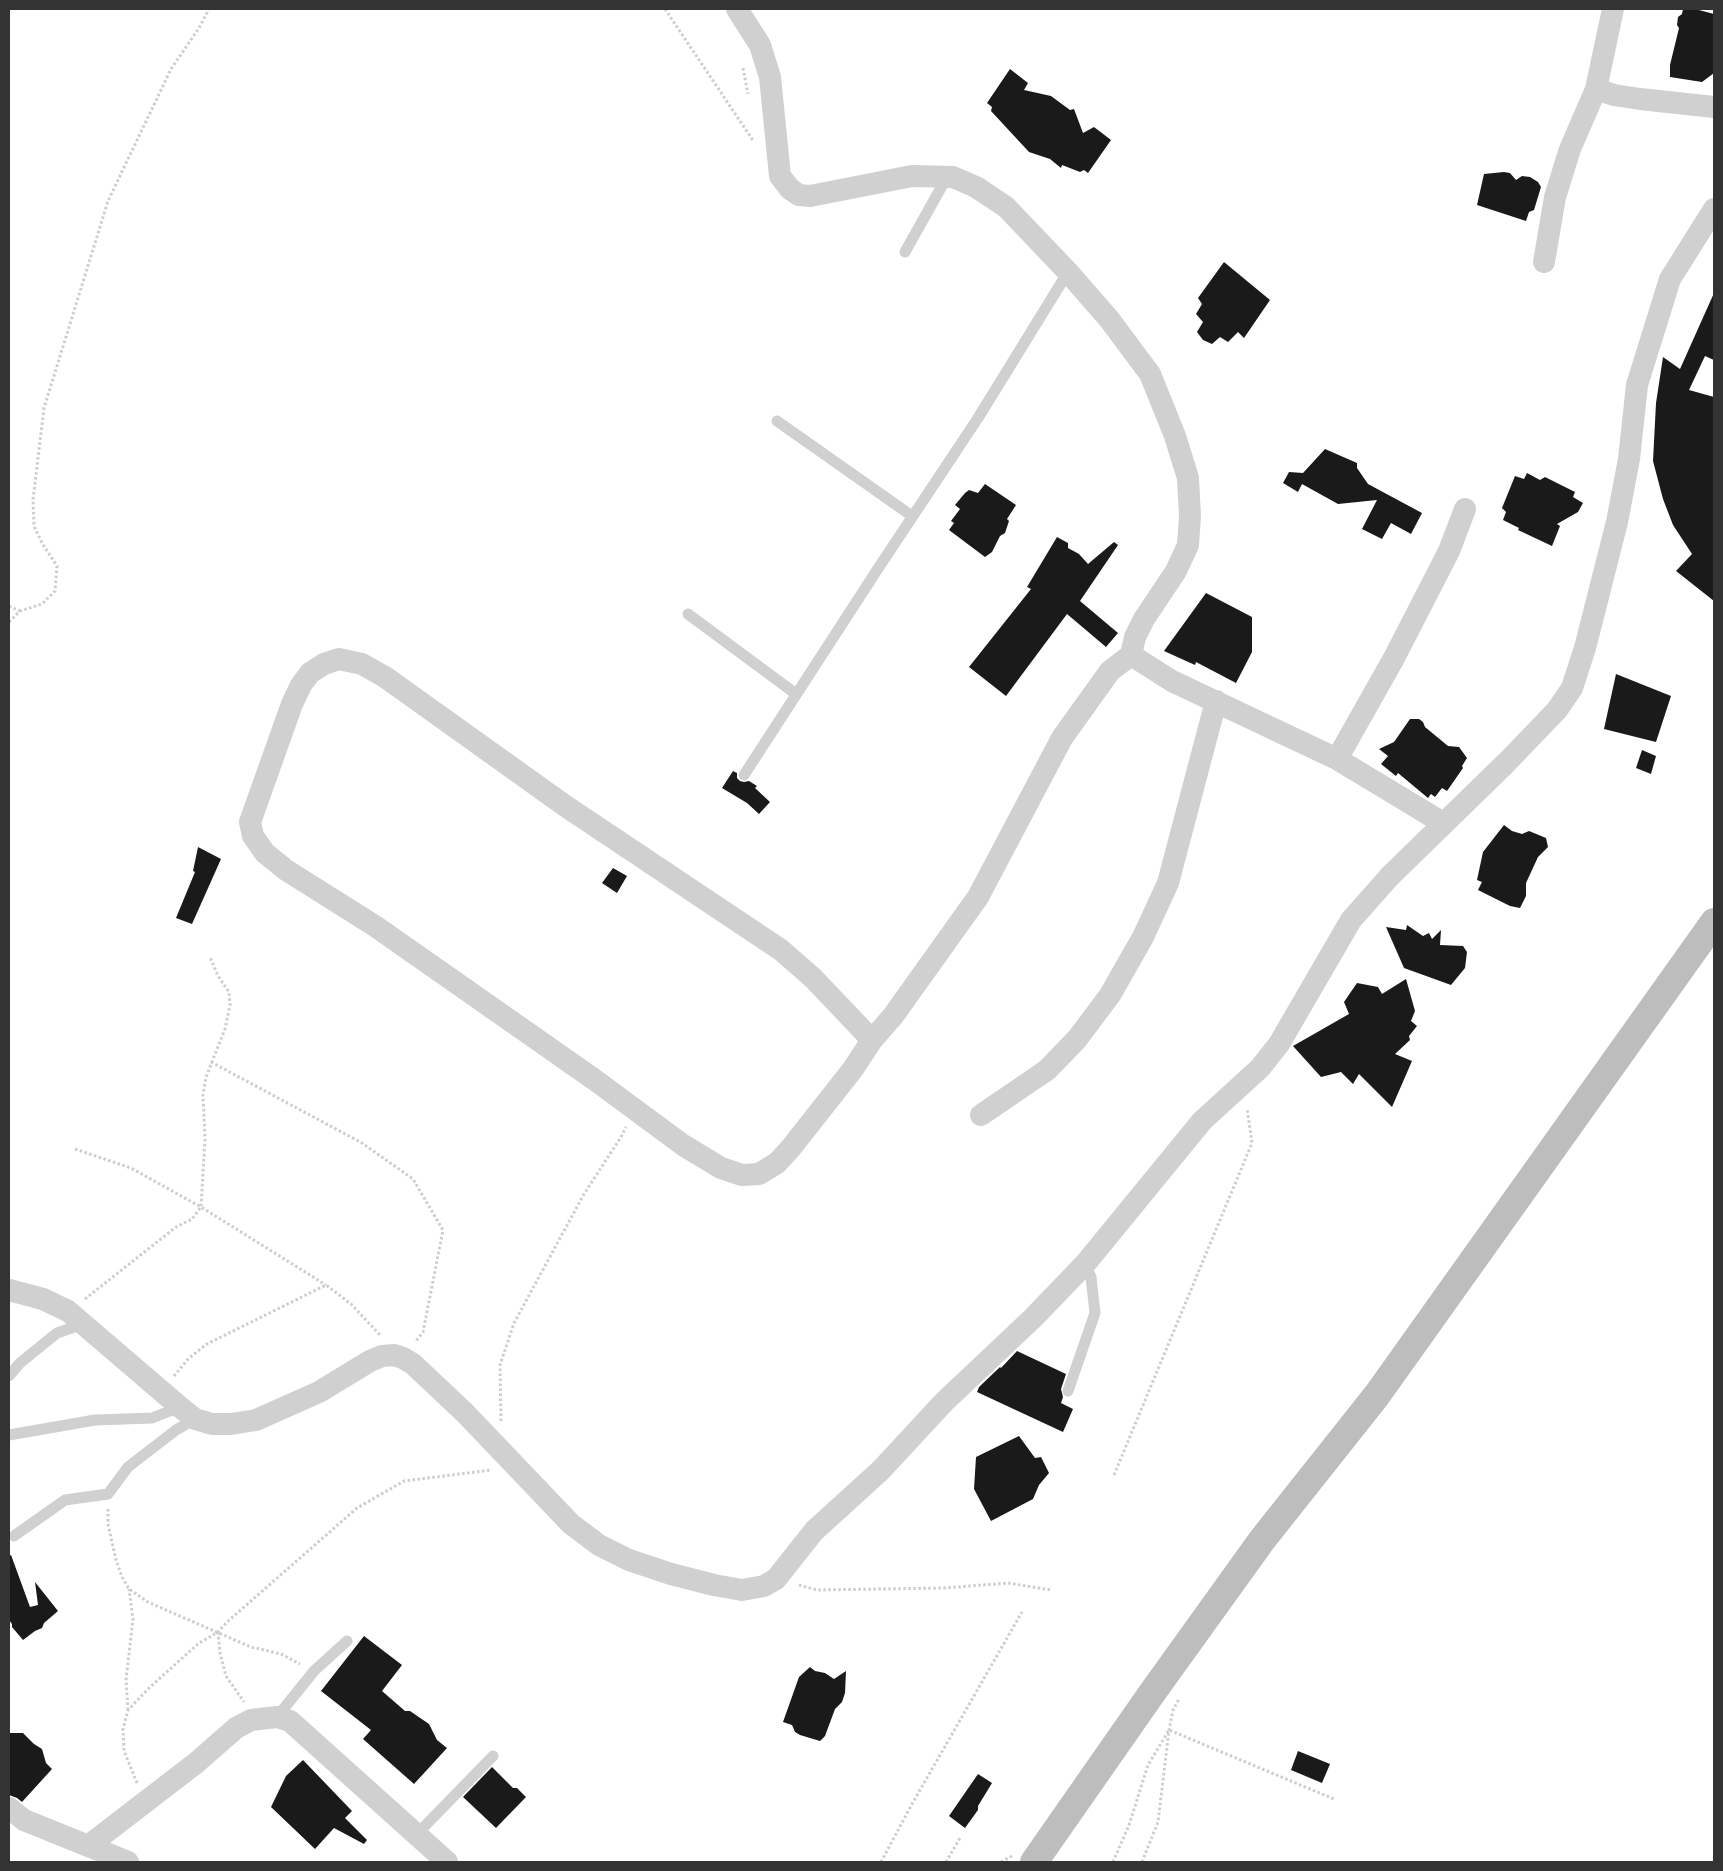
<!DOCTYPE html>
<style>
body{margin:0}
#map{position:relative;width:1723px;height:1871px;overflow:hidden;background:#fff;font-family:Arial,sans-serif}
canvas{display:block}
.frame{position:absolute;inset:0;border:10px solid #333;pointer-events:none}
</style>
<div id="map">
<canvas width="1723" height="1871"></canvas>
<div class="frame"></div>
</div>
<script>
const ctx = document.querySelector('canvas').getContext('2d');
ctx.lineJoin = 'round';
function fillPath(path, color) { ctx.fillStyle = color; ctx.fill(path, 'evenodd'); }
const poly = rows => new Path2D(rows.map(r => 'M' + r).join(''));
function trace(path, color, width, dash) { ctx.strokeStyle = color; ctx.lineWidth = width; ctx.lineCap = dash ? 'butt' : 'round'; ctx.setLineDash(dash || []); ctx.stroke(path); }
fillPath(poly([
 [1683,9,1695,9,1714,14,1714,73,1702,82,1670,77,1670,65,1679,28,1677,25,1678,17,1682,14],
 [1010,69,1028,83,1024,90,1051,96,1070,110,1074,109,1083,133,1094,127,1111,140,1088,173,1084,170,1080,172,1062,165,1061,168,1050,159,1029,152,991,111,992,107,987,103],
 [1504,172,1510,173,1516,180,1522,176,1530,177,1538,182,1541,187,1534,210,1529,212,1526,221,1477,205,1484,174],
 [1224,262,1270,300,1244,338,1238,332,1228,342,1220,337,1212,344,1203,340,1197,332,1203,322,1196,314,1202,304,1198,298],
 [1714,293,1714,360,1705,356,1689,390,1714,397,1714,601,1676,571,1692,554,1673,525,1663,499,1653,461,1656,403,1663,357,1680,369],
 [1325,449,1357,463,1357,468,1368,484,1422,513,1411,534,1391,523,1382,539,1362,529,1377,500,1338,504,1302,484,1298,492,1283,483,1289,472,1303,473],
 [1527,473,1540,480,1545,477,1575,492,1573,497,1583,503,1578,512,1557,524,1560,526,1552,546,1518,530,1519,528,1503,520,1506,512,1502,508,1515,476,1524,479],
 [985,484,1016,505,1007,519,1009,521,1005,533,1000,536,992,552,985,557,949,530,954,523,951,521,960,509,955,505,965,493,969,490,978,493],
 [1057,537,1068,543,1068,548,1079,554,1088,564,1114,542,1118,545,1080,601,1118,633,1106,647,1067,614,1006,696,969,667,1031,589,1027,587],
 [1206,593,1252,617,1252,652,1236,683,1196,662,1195,665,1164,651],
 [1616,674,1671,696,1656,742,1604,729],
 [1410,719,1419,719,1423,722,1425,727,1448,746,1459,747,1467,758,1462,766,1463,768,1447,791,1442,788,1435,797,1431,794,1428,798,1398,773,1396,776,1381,764,1388,756,1379,749,1394,742],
 [1642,750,1656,756,1651,774,1636,768],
 [733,771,737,773,737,778,740,781,744,782,749,781,757,786,755,788,770,802,759,814,747,803,722,788],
 [1504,825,1512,831,1522,834,1529,831,1546,838,1548,847,1538,857,1526,883,1526,896,1520,908,1510,906,1478,890,1482,882,1477,880,1483,852],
 [198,847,221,859,192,924,176,918,195,872,193,871],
 [613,868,627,876,617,893,602,883],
 [1407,925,1423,936,1429,933,1432,939,1441,930,1440,945,1463,946,1467,952,1465,968,1451,985,1404,968,1386,927,1406,930],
 [1406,979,1415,1011,1411,1021,1417,1026,1409,1036,1410,1040,1395,1054,1412,1061,1392,1107,1359,1074,1353,1084,1341,1072,1321,1077,1293,1046,1349,1014,1344,1002,1357,983,1378,987,1382,994],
 [1017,1351,1066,1374,1061,1389,1063,1397,1061,1403,1073,1409,1063,1432,977,1392,979,1387,1000,1367,1001,1368],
 [1019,1436,1035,1458,1041,1457,1049,1473,1039,1485,1033,1499,991,1521,974,1489,976,1457],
 [11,1555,30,1607,38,1605,35,1582,58,1611,44,1623,42,1628,35,1631,23,1640,12,1627,12,1624,9,1620,9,1556],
 [364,1636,402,1665,382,1691,405,1711,410,1711,429,1724,437,1740,447,1748,414,1784,363,1739,371,1730,321,1691],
 [810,1667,815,1671,825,1673,834,1679,846,1671,845,1693,842,1702,835,1709,825,1736,820,1741,800,1735,795,1732,792,1725,783,1722,799,1677],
 [9,1733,23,1733,34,1744,42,1749,46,1763,52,1769,22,1802,17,1798,9,1795],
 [1298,1751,1330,1764,1322,1783,1291,1770],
 [303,1760,352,1811,345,1818,367,1840,364,1844,334,1828,315,1849,271,1807,286,1776],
 [492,1767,513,1788,517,1788,526,1797,496,1828,463,1797],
 [978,1774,992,1783,978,1806,978,1810,965,1828,949,1816]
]), '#1a1a1a');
trace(poly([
 [665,9,754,142],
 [743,68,748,94],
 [9,606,20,611],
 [9,622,20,611,42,604,55,591,57,566,42,543,34,526,33,500,44,408,108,201,171,69,199,28,209,9],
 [211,1062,362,1143,413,1179,443,1230,423,1332,416,1341],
 [75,1149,131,1168,201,1207,205,1139,203,1095,206,1077,225,1029,230,1005,229,992,218,976,210,957],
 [85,1299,176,1227,192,1219,201,1207,326,1285],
 [174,1376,189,1358,207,1344,326,1285,351,1304,380,1335],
 [501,1421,500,1365,514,1323,584,1194,621,1137,626,1127],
 [1114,1475,1252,1143,1247,1108],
 [108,1509,108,1524,116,1560,122,1577,129,1589,148,1602,251,1647,281,1654,300,1664],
 [799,1585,817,1590,944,1588,1008,1583,1051,1590],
 [218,1632,220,1653,226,1676,244,1702],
 [128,1710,126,1680,133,1619,129,1589],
 [137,1783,124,1751,123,1729,128,1710,149,1688,199,1643,218,1632,227,1622,357,1508,404,1481,491,1470],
 [881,1862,912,1804,1022,1612],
 [946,1862,960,1838],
 [1001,1862,1012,1856],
 [1113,1862,1129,1825,1148,1765,1169,1730,1334,1799],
 [1142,1862,1158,1822,1169,1730,1173,1710,1179,1699]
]), '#cdcdcd', 3, [2.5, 2.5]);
trace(poly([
 [905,252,947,177],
 [777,421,912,516],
 [688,614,796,694],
 [744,775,879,567,978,418,1068,272],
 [9,1376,20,1363,57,1333,83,1324],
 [1068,1391,1095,1313,1091,1277,1085,1264],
 [9,1435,95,1420,152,1418,180,1407],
 [14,1536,65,1500,108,1494,128,1467,176,1430,195,1419],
 [277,1717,314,1671,347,1641],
 [417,1834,493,1756]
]), '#d0d0d0', 11);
trace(poly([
 [737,9,760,45,770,77,780,176,790,189,799,195,810,196,912,176,953,177,976,187,1006,207,1068,272,1109,319,1150,374,1175,436,1188,478,1190,516,1188,545,1176,571,1144,619,1135,637,1131,655,1172,681,1337,759,1443,823],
 [1596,89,1613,9],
 [1544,262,1555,197,1570,149,1596,89,1614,95,1640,99,1714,107],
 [1337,759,1394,658,1449,551,1465,509],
 [872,1040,813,978,781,950,564,805,385,677,362,664,339,659,324,664,310,673,301,685,292,704,250,822,253,836,265,853,286,870,375,926,595,1080,683,1145,721,1168,742,1175,759,1174,777,1163,790,1149,853,1069,872,1040,893,1016,978,897,1062,738,1110,671,1131,655],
 [981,1115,1047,1070,1077,1039,1110,995,1143,937,1168,883,1216,701],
 [9,1290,43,1299,68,1311,180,1407,195,1419,212,1424,231,1424,256,1420,319,1392,370,1361,382,1356,394,1355,403,1358,413,1364,465,1413,571,1524,599,1545,629,1560,671,1574,714,1585,742,1590,764,1586,776,1579,814,1531,881,1470,944,1402,1033,1318,1085,1264,1202,1121,1260,1068,1279,1044,1351,920,1390,876,1507,762,1557,710,1572,688,1585,648,1617,522,1629,459,1637,385,1670,279,1714,209],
 [9,1808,24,1820,128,1862],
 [88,1846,196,1763,236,1728,251,1720,277,1717,290,1721,447,1862]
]), '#d0d0d0', 22);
trace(poly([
 [1034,1862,1152,1693,1262,1540,1377,1395,1714,922]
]), '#bdbdbd', 28);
</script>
